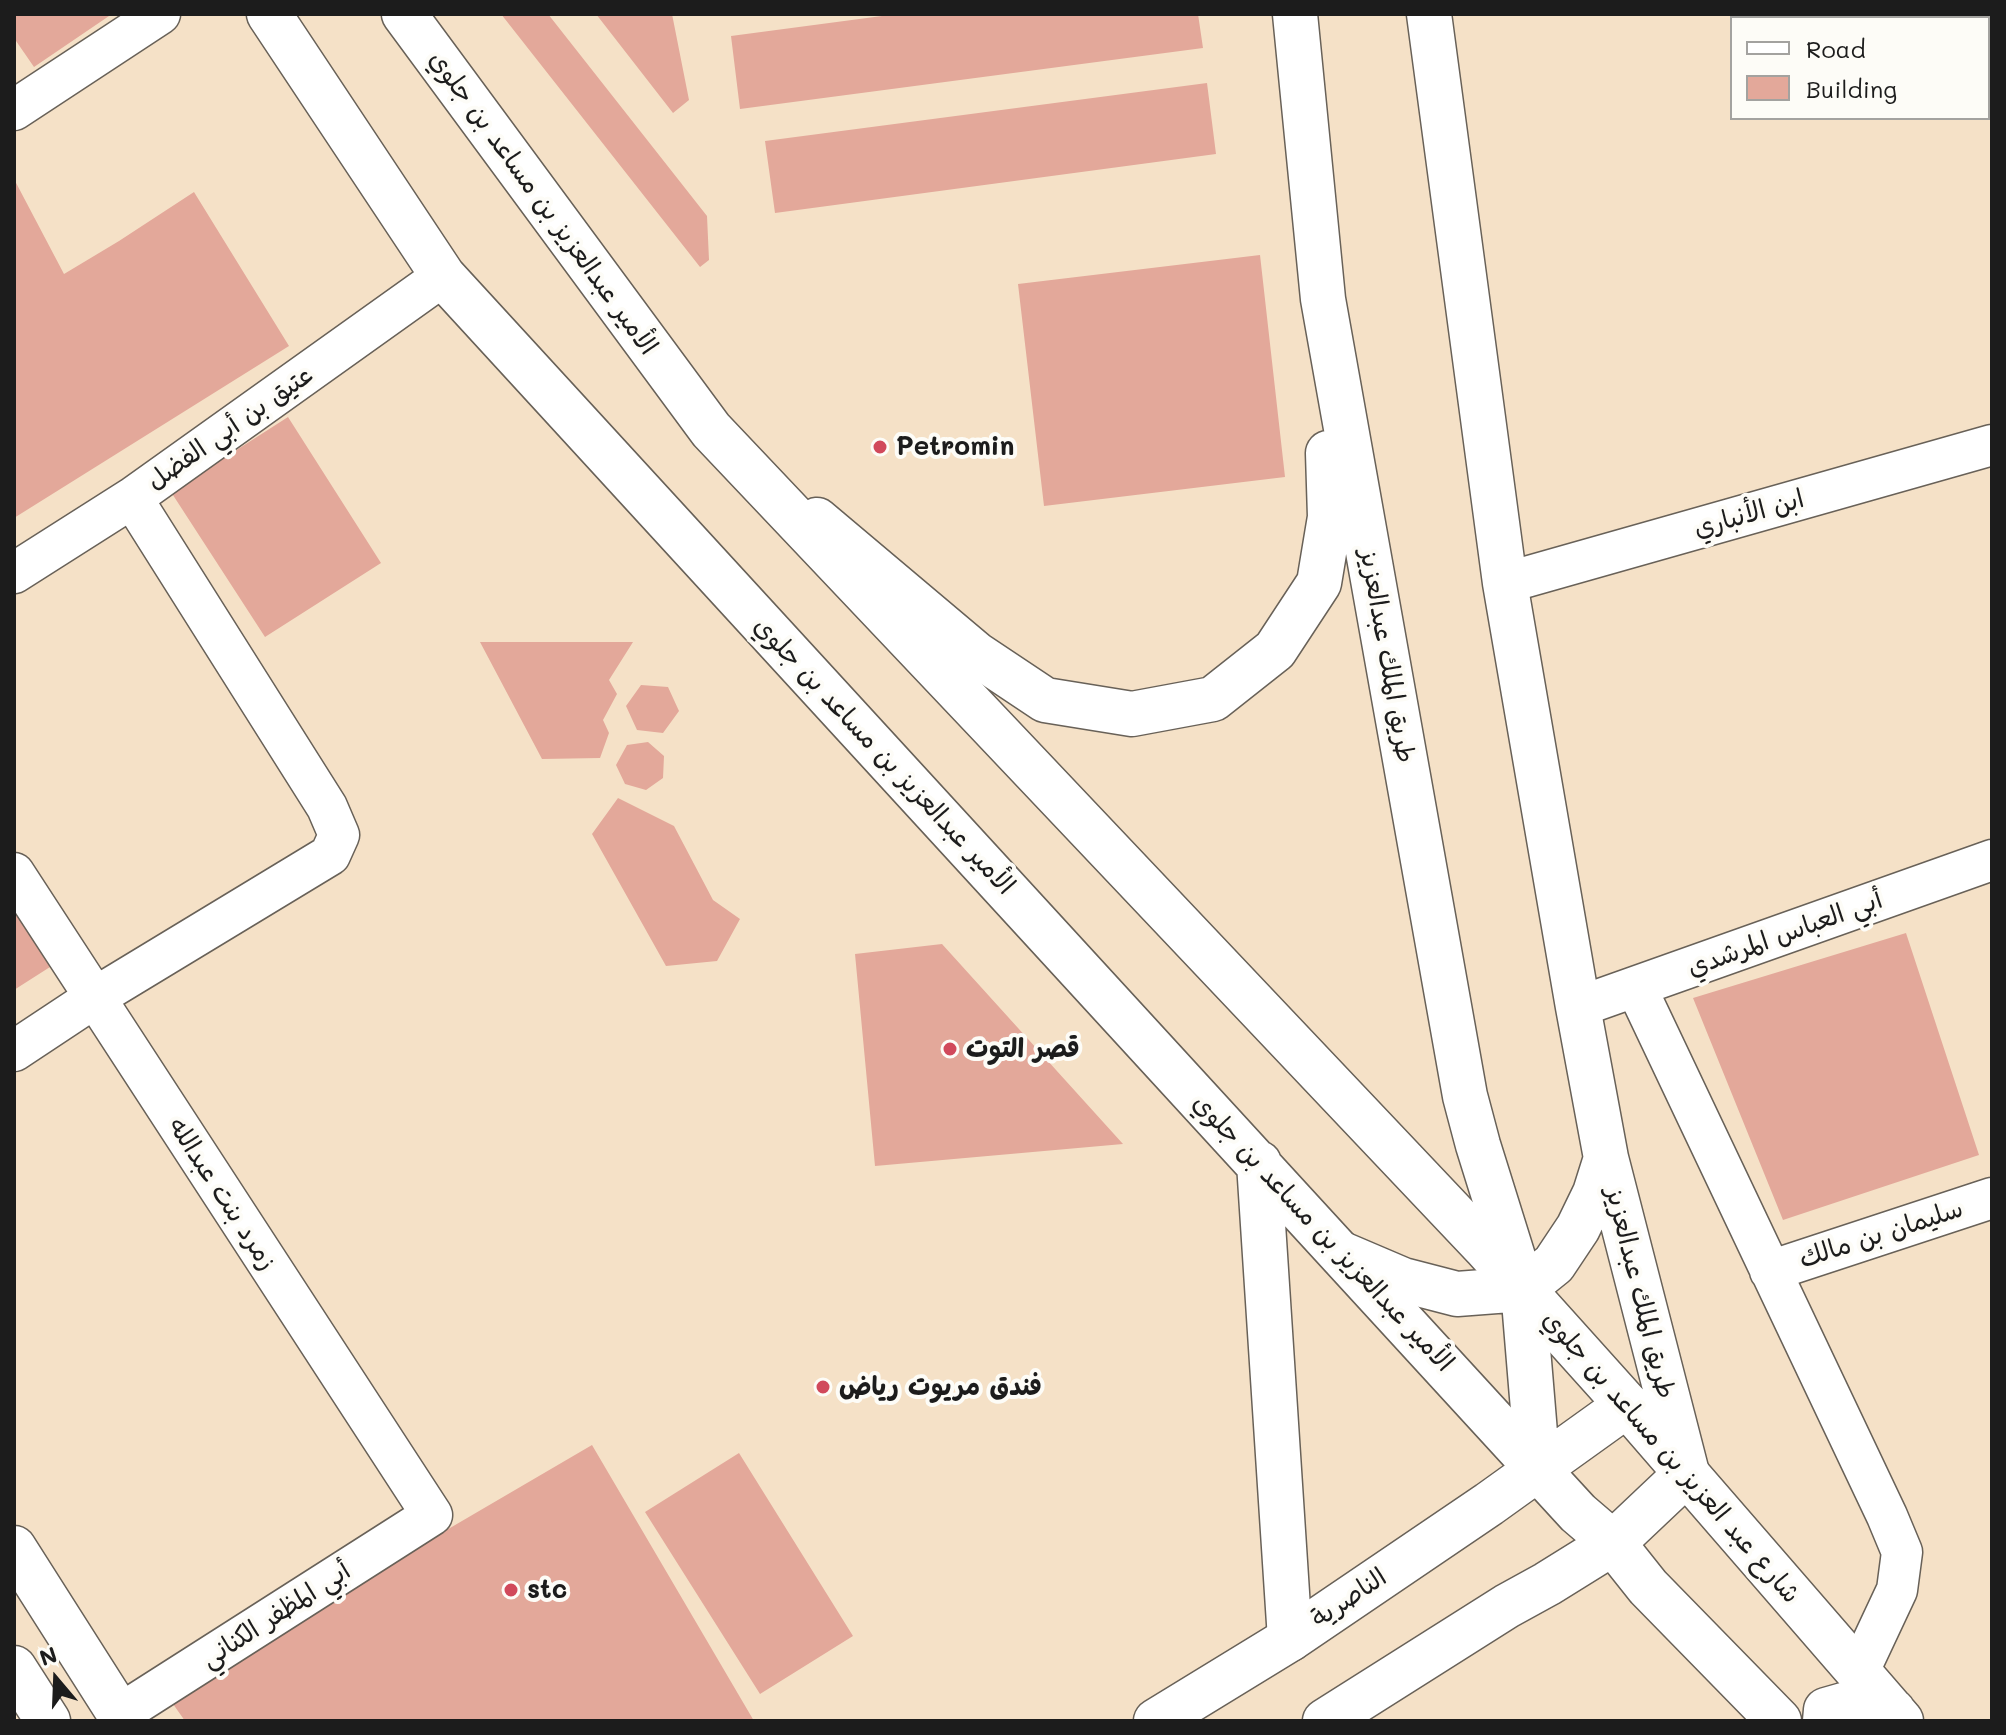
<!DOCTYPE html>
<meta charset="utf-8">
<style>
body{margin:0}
#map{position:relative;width:2006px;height:1735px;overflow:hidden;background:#f5e1c7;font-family:Mali,sans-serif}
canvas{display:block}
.frame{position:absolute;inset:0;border:16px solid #1c1c1c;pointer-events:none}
.legend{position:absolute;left:1730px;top:16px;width:260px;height:104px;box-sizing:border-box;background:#fdfcf7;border:2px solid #a3a29f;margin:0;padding:10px 14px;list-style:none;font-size:24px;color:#1c1c1c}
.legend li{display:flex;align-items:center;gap:16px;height:40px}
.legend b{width:40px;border:2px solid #a3a29f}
.north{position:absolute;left:16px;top:1639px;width:80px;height:80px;-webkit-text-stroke:6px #fdfcf7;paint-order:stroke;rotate:341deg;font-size:22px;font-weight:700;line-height:32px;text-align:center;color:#1c1c1c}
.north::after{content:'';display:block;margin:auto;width:28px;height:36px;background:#1c1c1c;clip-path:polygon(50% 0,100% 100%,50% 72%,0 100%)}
</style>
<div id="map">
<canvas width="2006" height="1735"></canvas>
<div class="frame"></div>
<ul class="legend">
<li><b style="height:10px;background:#fff"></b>Road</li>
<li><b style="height:22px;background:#e3a89a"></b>Building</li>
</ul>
<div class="north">N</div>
</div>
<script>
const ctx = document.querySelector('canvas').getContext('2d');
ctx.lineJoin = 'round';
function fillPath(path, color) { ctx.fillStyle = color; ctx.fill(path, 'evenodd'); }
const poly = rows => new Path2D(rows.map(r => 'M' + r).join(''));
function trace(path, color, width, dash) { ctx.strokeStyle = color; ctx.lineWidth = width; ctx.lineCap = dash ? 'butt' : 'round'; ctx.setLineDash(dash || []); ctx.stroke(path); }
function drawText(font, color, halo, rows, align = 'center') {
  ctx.font = font + ' Mali,"Playpen Sans Arabic",sans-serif'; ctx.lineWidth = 8; ctx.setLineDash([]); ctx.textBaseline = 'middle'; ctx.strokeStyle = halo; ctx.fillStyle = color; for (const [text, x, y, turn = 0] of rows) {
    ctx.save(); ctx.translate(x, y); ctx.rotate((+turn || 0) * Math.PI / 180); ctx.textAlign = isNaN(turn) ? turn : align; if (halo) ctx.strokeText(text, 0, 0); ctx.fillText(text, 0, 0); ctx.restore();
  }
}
fillPath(poly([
 [14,14,112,14,34,67,14,38],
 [501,14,548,14,707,216,709,260,700,267],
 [596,14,672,14,689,100,673,113],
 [897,14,1128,14,1128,16,1142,14,1198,14,1203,48,740,109,731,36],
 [1207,83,1216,154,775,213,765,141],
 [14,179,64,274,119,241,194,192,289,346,14,518],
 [1260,255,1285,477,1044,506,1018,284],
 [288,417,381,563,265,637,171,492],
 [480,642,633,642,609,680,617,694,603,720,609,733,600,758,542,759],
 [641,685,668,687,679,711,663,733,637,730,626,706],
 [648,742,664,756,663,778,646,790,625,784,616,765,627,745],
 [618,798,674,826,713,900,740,919,717,961,666,966,592,834],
 [14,911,50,967,14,990],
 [1906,933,1979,1155,1783,1220,1693,998],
 [942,944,1123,1144,875,1166,855,954],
 [592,1445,754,1721,185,1721,166,1694],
 [739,1453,853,1636,760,1694,645,1512]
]), '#e3a89a');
const minor = poly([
 [14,110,160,14],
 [14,573,132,498,443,276],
 [1505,583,1992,445],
 [14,873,432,1515,120,1714],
 [1636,987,1887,1516,1902,1552,1897,1590,1859,1671],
 [1578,1007,1992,860],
 [14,1051,94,998,330,855,339,835,327,807,132,498],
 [1770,1271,1992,1198]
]);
const tertiary = poly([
 [14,1548,124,1721],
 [14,1668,48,1721]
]);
const secondary = poly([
 [1295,14,1323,299,1465,1096,1478,1145,1523,1289,1538,1469],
 [817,520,976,654,1045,700,1132,714,1213,699,1275,650,1319,583,1330,517,1328,453],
 [1342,1254,1403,1280,1457,1294,1523,1289,1554,1264,1578,1228,1595,1193,1606,1158,1578,1007,1505,583,1429,14],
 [1156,1721,1290,1639,1489,1504,1627,1405],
 [1325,1721,1507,1606,1547,1584,1613,1543,1687,1473,1606,1158]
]);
const primary = poly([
 [269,14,443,276,1578,1513,1613,1543,1648,1587,1779,1721],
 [404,14,711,430,1485,1247,1627,1405,1901,1721],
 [1259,1163,1290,1639],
 [1825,1721,1826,1710,1861,1700,1893,1711]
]);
trace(minor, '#686158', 43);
trace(tertiary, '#686158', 47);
trace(secondary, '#686158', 47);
trace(primary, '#686158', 47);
trace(minor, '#fff', 40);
trace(tertiary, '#fff', 44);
trace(secondary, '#fff', 44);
trace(primary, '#fff', 44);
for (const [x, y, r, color] of [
 [880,447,8,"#d1495b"],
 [950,1049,8,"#d1495b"],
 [823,1387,8,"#d1495b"],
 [511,1590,8,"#d1495b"]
]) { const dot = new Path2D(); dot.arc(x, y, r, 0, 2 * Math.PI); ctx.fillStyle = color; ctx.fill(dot); trace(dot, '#fdfcf7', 3); }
drawText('26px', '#1c1c1c', '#fdfcf7', [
 ["الأمير عبدالعزيز بن مساعد بن جلوي",543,203,54],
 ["عتيق بن أبي الفضل",230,428,-35],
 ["ابن الأنباري",1749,514,-16],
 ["طريق الملك عبدالعزيز",1387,656,80],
 ["الأمير عبدالعزيز بن مساعد بن جلوي",884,756,47],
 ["أبي العباس المرشدي",1785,934,-20],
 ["زمرد بنت عبدالله",222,1194,57],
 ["الأمير عبدالعزيز بن مساعد بن جلوي",1323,1233,47],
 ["سليمان بن مالك",1881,1234,-18],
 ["طريق الملك عبدالعزيز",1640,1293,76],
 ["شارع عبد العزيز بن مساعد بن جلوي",1671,1457,49],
 ["الناصرية",1349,1598,-34],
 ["أبي المظفر الكناني",276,1615,-33]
]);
drawText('bold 26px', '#1c1c1c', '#fdfcf7', [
 ["Petromin",896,447],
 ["قصر التوت",966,1049],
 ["فندق مريوت رياض",839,1387],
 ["stc",527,1590]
], 'left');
</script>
